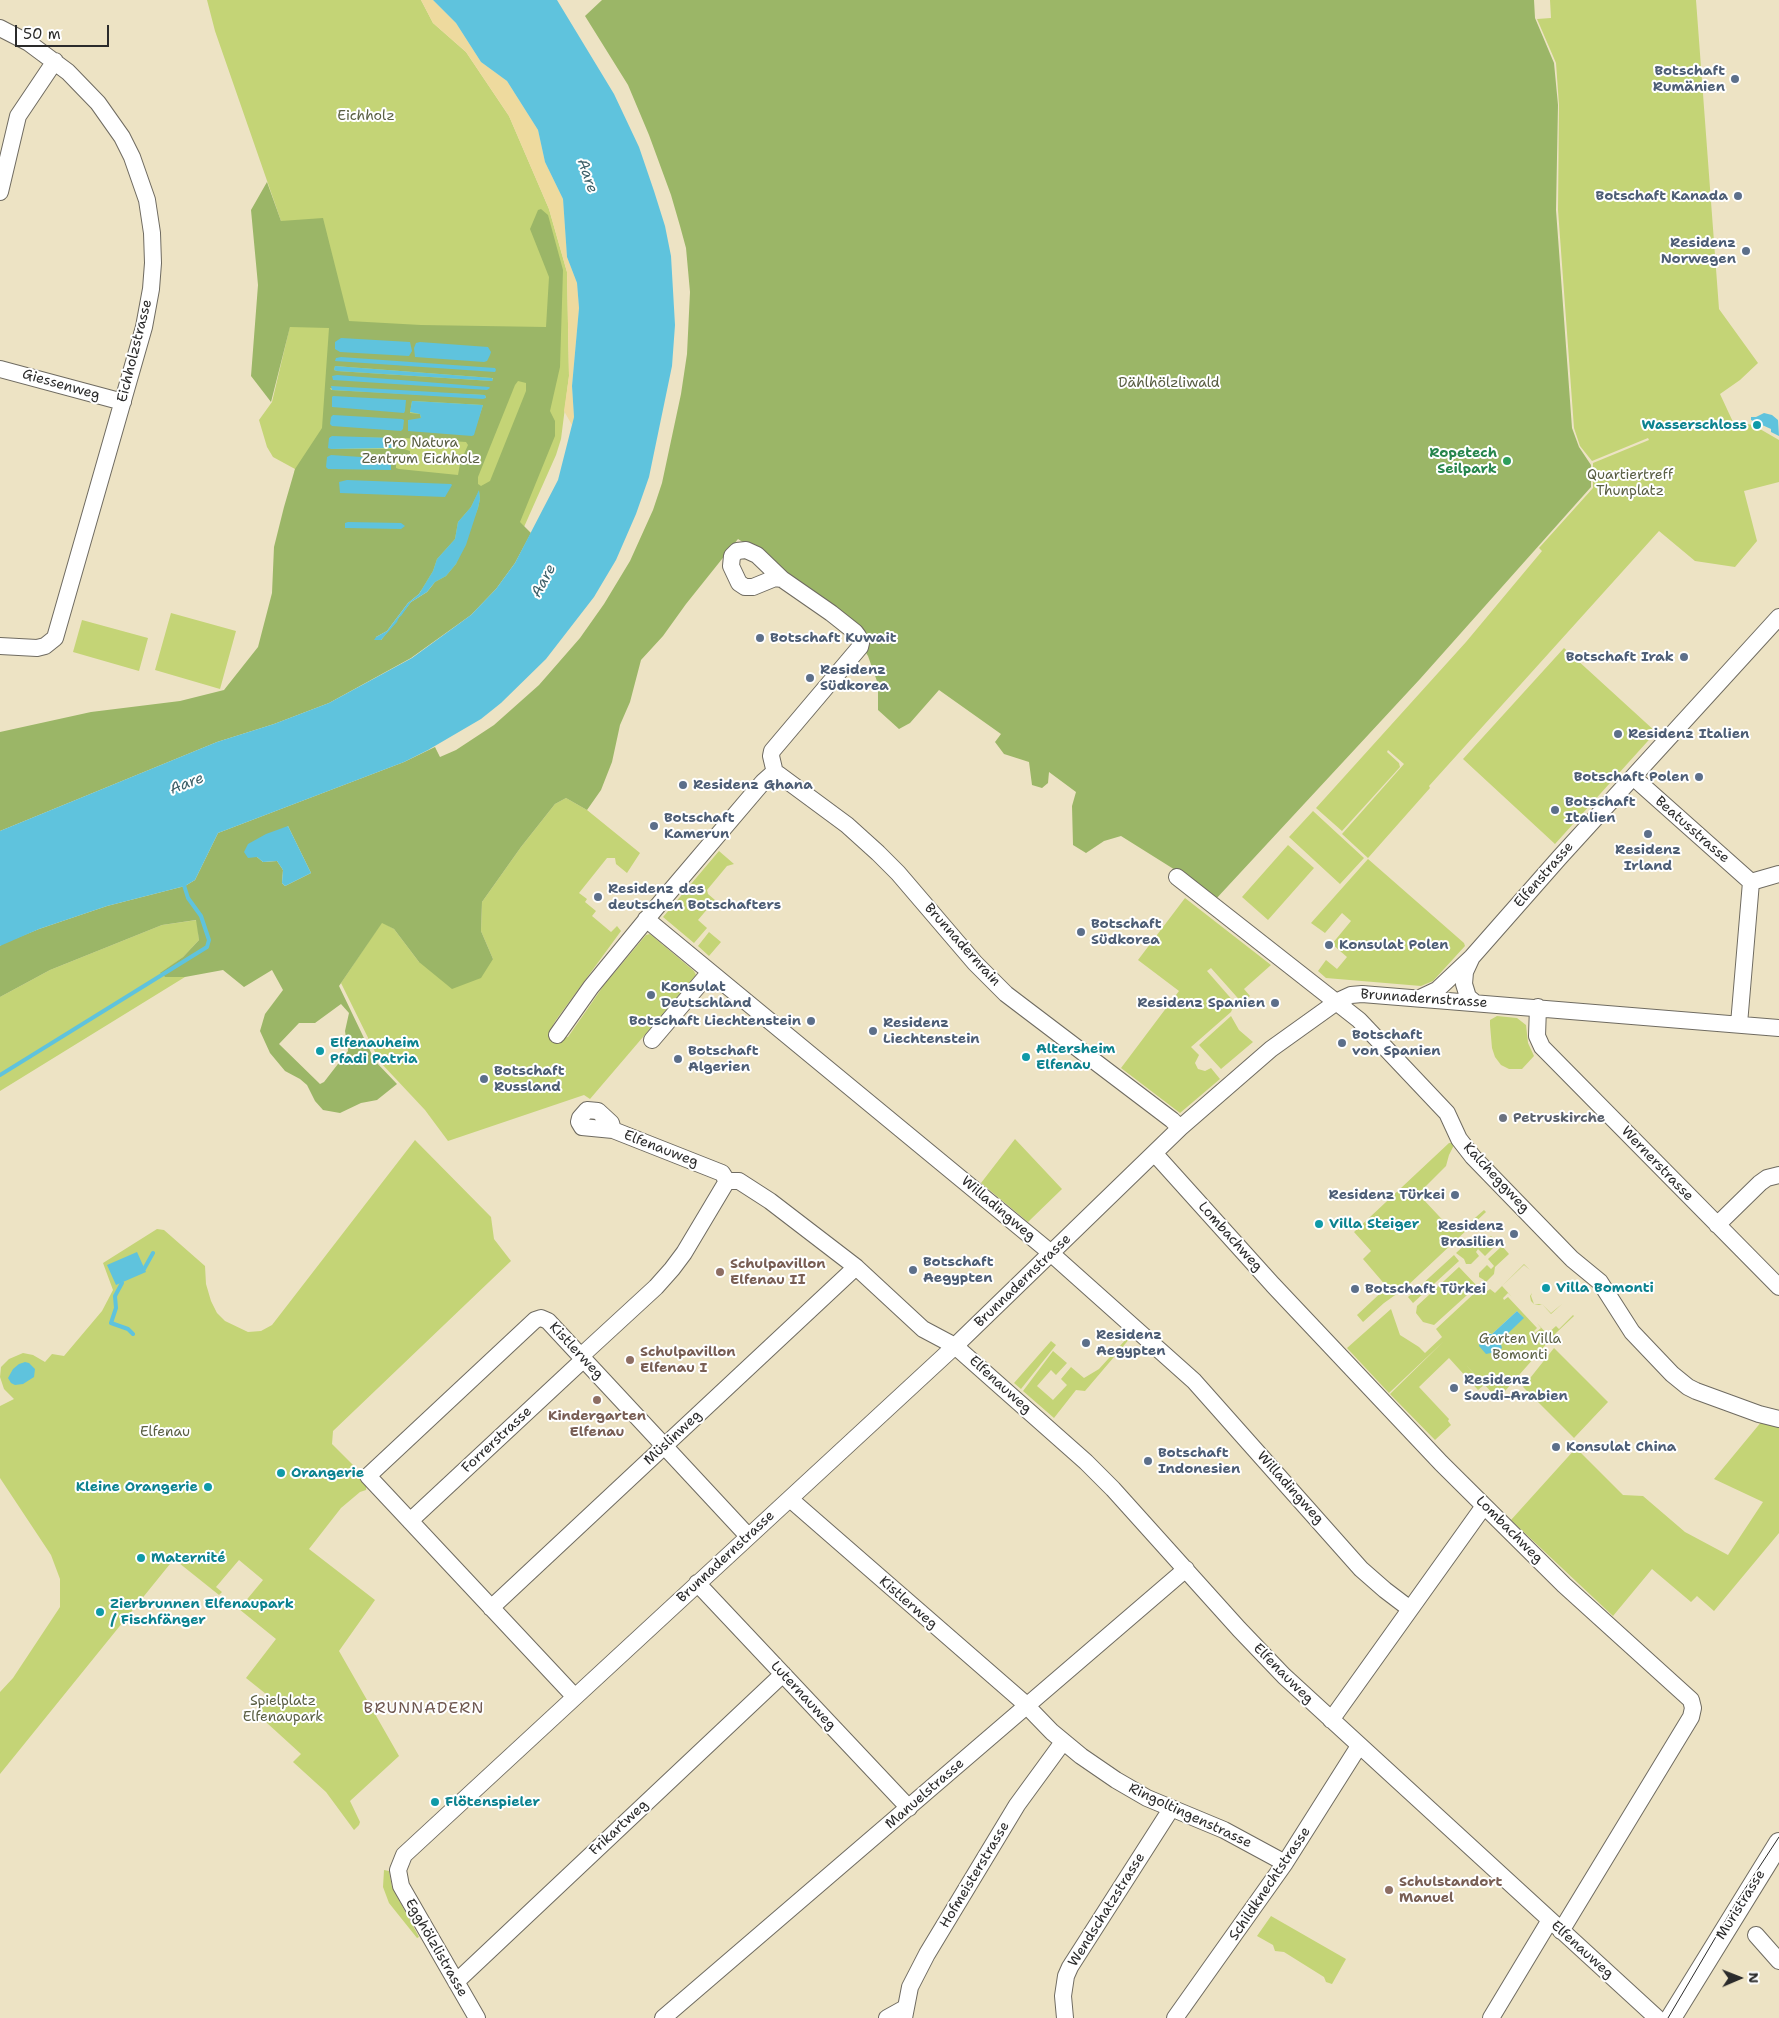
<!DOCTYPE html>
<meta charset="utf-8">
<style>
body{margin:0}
#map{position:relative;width:1779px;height:2018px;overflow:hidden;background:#ede3c4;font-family:"Shantell Sans",sans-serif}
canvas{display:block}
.north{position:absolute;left:1714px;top:1953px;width:50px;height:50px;-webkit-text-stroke:4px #fff;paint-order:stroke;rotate:89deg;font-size:14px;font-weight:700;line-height:20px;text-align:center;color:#2b2b2b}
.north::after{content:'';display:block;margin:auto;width:18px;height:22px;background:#2b2b2b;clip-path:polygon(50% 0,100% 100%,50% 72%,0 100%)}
.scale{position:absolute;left:15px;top:25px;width:94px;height:22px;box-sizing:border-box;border:2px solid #2b2b2b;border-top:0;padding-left:6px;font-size:15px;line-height:18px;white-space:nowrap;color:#2b2b2b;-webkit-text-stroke:4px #fff;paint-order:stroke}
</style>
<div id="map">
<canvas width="1779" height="2018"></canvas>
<div class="north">N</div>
<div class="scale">50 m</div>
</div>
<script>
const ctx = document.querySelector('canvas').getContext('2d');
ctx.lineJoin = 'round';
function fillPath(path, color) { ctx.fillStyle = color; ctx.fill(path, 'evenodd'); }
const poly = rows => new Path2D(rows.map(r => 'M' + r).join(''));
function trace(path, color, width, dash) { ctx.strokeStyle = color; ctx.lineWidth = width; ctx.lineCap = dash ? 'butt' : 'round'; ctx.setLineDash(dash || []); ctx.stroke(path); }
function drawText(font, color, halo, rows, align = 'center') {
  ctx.font = font + ' "Shantell Sans",sans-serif'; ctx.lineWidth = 4; ctx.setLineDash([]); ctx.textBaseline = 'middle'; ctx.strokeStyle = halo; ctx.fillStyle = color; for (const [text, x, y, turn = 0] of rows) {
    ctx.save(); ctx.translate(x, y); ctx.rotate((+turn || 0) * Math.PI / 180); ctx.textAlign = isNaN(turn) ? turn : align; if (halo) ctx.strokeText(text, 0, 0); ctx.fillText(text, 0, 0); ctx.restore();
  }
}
fillPath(poly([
 [207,0,421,0,433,23,466,52,509,116,549,209,567,272,569,376,561,439,556,455,520,536,262,678,295,469,273,457,267,447,259,420,272,402,290,326,281,221,215,31],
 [1550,0,1696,0,1719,309,1758,363,1740,380,1720,394,1733,422,1753,425,1779,440,1779,482,1744,491,1757,541,1735,567,1695,561,1659,531,1429,786,1430,788,1368,858,1342,834,1404,764,1388,750,1387,752,1399,763,1400,767,1342,831,1316,808,1466,642,1542,551,1539,548,1593,488,1593,463,1649,440,1648,438,1592,461,1580,446,1574,428,1558,210,1559,105,1556,63,1537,19,1551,18],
 [171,613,236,631,220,689,155,670],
 [82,620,148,638,139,671,73,652],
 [1564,648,1656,732,1555,844,1463,759],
 [566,798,587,810,640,853,627,873,616,864,615,858,607,858,579,893,587,899,585,902,596,911,592,916,611,932,617,926,621,931,556,1020,553,1025,553,1031,562,1038,568,1037,604,985,646,935,650,934,694,971,696,975,590,1099,584,1095,448,1141,425,1110,380,1062,341,983,382,922,394,929,419,962,493,959,481,931,482,902,521,847,555,804],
 [1313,811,1364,858,1340,884,1289,837],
 [1288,845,1314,868,1268,920,1242,897],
 [719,851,734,864,727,866,707,890,708,894,715,900,698,920,707,928,694,943,663,917],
 [1368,859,1464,943,1465,946,1433,981,1421,986,1326,978,1318,971,1326,960,1337,969,1347,957,1332,944,1351,921,1342,913,1325,933,1311,923],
 [1185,898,1271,965,1244,989,1250,996,1247,998,1247,1005,1244,1005,1211,968,1207,971,1235,1003,1231,1012,1191,1047,1199,1055,1195,1063,1198,1069,1205,1071,1211,1068,1220,1079,1180,1113,1121,1068,1179,991,1138,960],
 [197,920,199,940,183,957,161,973,165,977,185,977,0,1091,0,997,50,970,162,925],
 [709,932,721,942,709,956,698,946],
 [1231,1016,1239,1030,1253,1042,1221,1069,1199,1045],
 [1497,1016,1517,1018,1526,1025,1528,1043,1534,1056,1522,1069,1509,1069,1501,1065,1495,1057,1492,1048,1490,1025,1490,1020],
 [1015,1139,1062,1189,1028,1222,981,1183],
 [415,1140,491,1217,494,1239,511,1261,333,1431,332,1444,367,1479,366,1490,360,1492,341,1508,309,1549,375,1600,339,1651,399,1756,350,1801,360,1822,359,1825,354,1830,326,1792,293,1762,301,1754,256,1713,266,1694,246,1678,276,1639,239,1609,263,1580,239,1560,216,1587,222,1592,219,1595,174,1559,0,1774,0,1692,13,1678,60,1607,60,1579,51,1555,0,1478,0,1406,14,1399,4,1389,0,1377,1,1367,9,1359,23,1353,33,1355,45,1362,52,1354,64,1356,102,1311,113,1290,103,1263,157,1229,164,1230,205,1266,206,1284,211,1301,217,1313,225,1321,248,1332,261,1331,272,1325],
 [1449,1143,1455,1143,1449,1155,1446,1166,1422,1190,1424,1192,1423,1199,1452,1230,1458,1229,1460,1231,1484,1210,1486,1212,1405,1288,1384,1303,1363,1322,1357,1315,1387,1287,1363,1259,1371,1251,1354,1232],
 [1491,1236,1498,1243,1485,1256,1478,1249,1476,1252,1479,1256,1471,1264,1466,1264,1464,1259,1456,1253,1468,1242,1472,1246,1478,1248],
 [1502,1246,1509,1254,1495,1267,1494,1274,1485,1283,1484,1280,1479,1277,1479,1273,1487,1265,1491,1269,1494,1266,1488,1259],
 [1454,1255,1459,1261,1413,1303,1408,1297],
 [1524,1264,1530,1270,1524,1265,1502,1286,1512,1297,1508,1293,1503,1298,1504,1300,1508,1297,1537,1328,1534,1331,1535,1333,1541,1328,1537,1323,1547,1334,1556,1326,1559,1329,1573,1315,1562,1304,1551,1314,1542,1304,1539,1305,1534,1304,1531,1301,1530,1296,1532,1293,1522,1283,1532,1293,1531,1296,1534,1304,1542,1304,1551,1313,1562,1304,1574,1316,1556,1333,1498,1399,1466,1365,1484,1385,1478,1390,1449,1358,1419,1387,1449,1419,1448,1421,1451,1425,1435,1440,1390,1394,1444,1341,1389,1393,1347,1348,1391,1309,1400,1335,1419,1347,1425,1353,1442,1337,1436,1329,1481,1287,1486,1292,1490,1289,1495,1293],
 [1517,1311,1523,1318,1499,1342,1499,1345,1491,1353,1488,1353,1480,1342,1486,1331,1492,1334],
 [1459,1267,1477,1286,1434,1325,1423,1322,1416,1313,1417,1306],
 [1129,1336,1131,1337,1085,1391,1076,1390,1054,1418,1023,1391,1053,1351,1067,1363,1056,1375,1051,1370,1037,1386,1053,1400,1067,1385,1061,1379,1071,1367,1084,1378,1099,1369],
 [1051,1341,1056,1345,1021,1389,1014,1383],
 [1554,1348,1608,1402,1574,1438,1523,1387],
 [1762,1421,1779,1425,1779,1533,1714,1611,1697,1596,1691,1602,1652,1569,1613,1616,1511,1520,1576,1448,1623,1495,1643,1496,1685,1532,1728,1555,1763,1502,1714,1479],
 [384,1870,389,1871,392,1887,419,1937,417,1938,389,1903,383,1887],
 [1271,1916,1346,1959,1332,1984,1326,1982,1324,1977,1284,1952,1275,1951,1273,1945,1257,1936]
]), '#c4d476');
fillPath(poly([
 [602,0,1534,0,1535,18,1554,63,1558,105,1556,210,1572,428,1579,447,1591,465,1591,487,1420,679,1215,900,1180,873,1121,836,1104,841,1086,853,1073,845,1072,806,1076,792,1049,772,1048,783,1042,788,1032,785,1029,762,1004,754,995,742,1001,734,939,690,910,723,899,729,878,710,878,684,868,656,852,630,766,557,738,539,686,604,663,636,641,660,630,702,620,725,612,762,601,790,587,810,566,798,555,804,521,847,482,902,481,931,493,959,481,978,452,989,419,962,394,929,382,923,339,986,375,1061,397,1084,377,1100,361,1103,340,1113,323,1110,315,1101,307,1085,300,1079,285,1071,270,1053,260,1031,265,1014,283,990,272,970,244,987,223,970,185,977,165,977,160,973,183,957,199,940,196,920,162,925,50,970,0,997,0,946,2,944,39,929,107,906,185,886,195,880,218,833,404,762,435,747,440,757,456,750,494,725,539,685,580,638,604,604,630,561,653,510,662,483,681,394,687,354,690,292,686,248,680,226,671,195,649,135,628,85,585,16],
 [288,826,311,873,285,886,282,883,283,870,277,861,263,862,257,857],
 [341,1004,349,1013,345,1031,348,1051,324,1082,320,1084,279,1044,299,1023,315,1023],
 [267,182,281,221,323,218,349,321,421,325,546,327,549,277,530,229,538,210,541,209,548,215,563,270,560,367,550,411,555,421,555,436,520,522,531,533,515,563,496,589,471,615,411,658,329,703,274,724,217,742,0,831,0,732,91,712,180,701,224,690,258,647,272,593,274,547,284,507,295,469,322,428,329,328,290,327,271,402,251,376,258,285,251,210],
 [335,366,492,378,493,378,492,381,337,371,334,370],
 [518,381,526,383,526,391,490,481,481,486,478,484,478,477,515,385],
 [330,388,485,395,486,398,331,390],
 [412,401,413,401,483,405,473,435,418,420,421,419,420,414,410,413],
 [330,437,393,438,392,449,331,449],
 [403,438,466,442,468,445,464,454,455,455,453,459,454,463,460,464,458,475,399,469,396,468,396,459,410,455,410,451,398,447,399,440],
 [479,491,480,499,478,508,456,564,446,576,435,582,427,592,411,602,381,640,376,637,387,631,408,603,419,594,433,571,437,559,455,539,458,522,471,507]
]), '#9bb667');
fillPath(poly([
 [421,0,433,0,456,23,481,62,507,81,538,130,545,162,563,199,567,257,577,283,579,308,572,386,574,417,572,425,564,411,569,376,567,272,549,209,509,116,466,52,433,23]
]), '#eeda9e');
fillPath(poly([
 [433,0,557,0,614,94,639,147,654,191,665,226,671,256,675,325,672,366,649,477,636,514,616,560,594,597,546,659,501,703,481,719,428,750,404,762,218,833,195,880,185,886,107,906,39,929,0,946,0,831,217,742,274,724,329,703,412,658,471,615,496,589,515,563,558,480,574,417,572,386,579,308,577,283,567,257,563,199,545,162,538,130,507,81,481,62,456,23],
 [341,338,410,342,412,351,409,356,340,352,335,349,335,342],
 [420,342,488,347,491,352,490,355,487,361,484,362,415,357,414,348,416,343],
 [341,357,495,368,496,370,495,372,335,361,336,358],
 [335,366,492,378,493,380,492,381,337,371,334,370],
 [337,375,489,387,490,388,487,390,333,380,332,376],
 [331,386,485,395,486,398,483,399,332,390],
 [333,396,406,400,405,411,404,413,332,407,332,397],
 [412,401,413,401,483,405,474,435,472,436,408,431,408,420,421,418,420,414,410,412],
 [1764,413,1772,415,1778,420,1779,436,1771,432,1771,429,1751,420,1751,417,1756,417],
 [333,415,402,419,404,420,403,429,401,431,332,426,330,424,331,417],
 [332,436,393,438,393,448,331,449,328,448,329,438],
 [331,455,391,459,391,470,328,469,326,467,327,457],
 [347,480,451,484,452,485,445,497,340,493,339,482],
 [479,490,480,499,478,508,466,545,456,564,446,576,435,582,427,592,411,602,401,616,399,617,397,622,381,640,374,640,376,637,387,631,408,603,419,594,433,571,437,559,455,539,458,522,471,507],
 [348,522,401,523,405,526,401,529,345,528,345,523],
 [288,826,311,873,285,886,282,883,283,870,277,861,263,862,257,857,248,858,244,852,248,844,266,834],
 [137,1252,146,1272,116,1285,107,1265],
 [1517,1311,1524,1318,1500,1341,1502,1348,1494,1356,1491,1353,1486,1354,1479,1346,1480,1341,1478,1339,1486,1331,1488,1334,1492,1334],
 [25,1362,29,1363,35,1369,34,1377,23,1384,15,1385,11,1383,8,1378,13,1369,19,1364]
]), '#5fc3dd');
trace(poly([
 [0,1075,207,947,209,940,201,916,188,898,183,882],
 [144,1269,153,1253],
 [122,1283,115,1296,116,1308,111,1323,128,1329,133,1334]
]), '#5fc3dd', 4);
const minor = poly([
 [0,28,29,43,68,72,98,103,122,137,132,157,147,200,152,233,153,263,151,289,144,327,55,638,45,646,37,648,0,646],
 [0,192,18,116,55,61],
 [0,369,123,402],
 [775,773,771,756,772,751,860,647,861,643,858,636,855,632,831,613,782,579,775,578,753,587,745,587,739,583,731,566,732,556,737,551,746,550,757,555,782,579],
 [1633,777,1751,882,1739,1024],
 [1177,877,1359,1020,1447,1113,1459,1139,1473,1157,1572,1259,1600,1282,1632,1332,1672,1374,1688,1387,1696,1391,1759,1414,1779,1419],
 [1751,882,1779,874],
 [646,919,1045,1248,1194,1381,1361,1569,1385,1590,1410,1609],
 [1471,959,1465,972,1464,984,1468,997,1474,1002],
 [1420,998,1437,990,1472,957,1560,857,1779,617],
 [1538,1007,1537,1036,1542,1047,1779,1287],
 [557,1035,591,987,655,909,763,782,772,774,778,774,847,825,878,853,898,873,975,963,1006,994,1172,1120,1180,1128],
 [652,1040,710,972],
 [613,1130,582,1127,579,1122,580,1118,587,1110,598,1111,611,1123,613,1130,722,1173,727,1181],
 [1155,1154,1273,1285,1441,1463,1564,1585,1691,1700,1693,1708,1691,1717,1561,1931],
 [727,1181,739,1181,770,1201,856,1267,923,1329,955,1346,1086,1462,1113,1489,1239,1629,1284,1676,1657,2018],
 [1717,1225,1760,1183,1767,1178,1779,1175],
 [581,1356,656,1287,672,1269,684,1253,727,1181],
 [790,1499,1022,1701,1052,1732,1081,1756,1116,1780,1147,1798,1224,1830,1285,1863],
 [410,1521,584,1359],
 [697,1583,909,1808],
 [491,1608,856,1267],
 [575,1697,368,1476,535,1320,541,1318,548,1321,748,1536],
 [1331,1720,1484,1506],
 [1756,1935,1779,1961],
 [456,1982,783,1674],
 [477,2018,401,1886,398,1870,404,1855,955,1346,1180,1128,1271,1049,1338,1001,1351,995,1362,994,1779,1028],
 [663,2018,1186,1569],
 [887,2018,905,2008],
 [904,2018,910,1987,927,1954,1017,1805,1063,1742],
 [1065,2018,1063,1996,1066,1976,1070,1967,1171,1809],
 [1175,2018,1285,1863,1359,1746],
 [1491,2018,1550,1920]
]);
const major = poly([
 [1671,2018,1779,1843]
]);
trace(minor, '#6f6b61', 18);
trace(major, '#6f6b61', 22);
trace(minor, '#fff', 16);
trace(major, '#fff', 20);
trace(poly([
 [1668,2018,1737,1901,1779,1837]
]), '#2b2b2b', 1);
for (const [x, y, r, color] of [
 [1735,79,5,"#5c6f8a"],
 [1738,196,5,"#5c6f8a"],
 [1746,251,5,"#5c6f8a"],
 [1757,425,5,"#0f9aa8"],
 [1507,461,5,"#2e9e5b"],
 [760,638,5,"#5c6f8a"],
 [1684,657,5,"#5c6f8a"],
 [810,678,5,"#5c6f8a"],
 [1618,734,5,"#5c6f8a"],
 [1699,777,5,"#5c6f8a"],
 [683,785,5,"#5c6f8a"],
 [1555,810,5,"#5c6f8a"],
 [654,826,5,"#5c6f8a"],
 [1648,834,5,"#5c6f8a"],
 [598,897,5,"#5c6f8a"],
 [1081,932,5,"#5c6f8a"],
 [1329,945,5,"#5c6f8a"],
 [651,995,5,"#5c6f8a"],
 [1275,1003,5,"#5c6f8a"],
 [811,1021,5,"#5c6f8a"],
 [873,1031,5,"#5c6f8a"],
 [1342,1043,5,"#5c6f8a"],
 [320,1051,5,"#0f9aa8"],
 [1026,1057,5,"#0f9aa8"],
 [678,1059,5,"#5c6f8a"],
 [484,1079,5,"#5c6f8a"],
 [1503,1118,5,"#6b7280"],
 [1455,1195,5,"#5c6f8a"],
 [1319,1224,5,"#0f9aa8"],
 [1514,1234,5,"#5c6f8a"],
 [913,1270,5,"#5c6f8a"],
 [720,1272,5,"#8d6e63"],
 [1546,1288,5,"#0f9aa8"],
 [1355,1289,5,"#5c6f8a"],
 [1086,1343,5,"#5c6f8a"],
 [630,1360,5,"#8d6e63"],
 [1454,1388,5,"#5c6f8a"],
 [597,1400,5,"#8d6e63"],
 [1556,1447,5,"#5c6f8a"],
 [1148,1461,5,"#5c6f8a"],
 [281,1473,5,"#0f9aa8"],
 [208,1487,5,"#0f9aa8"],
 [141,1558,5,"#0f9aa8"],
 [100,1612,5,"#0f9aa8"],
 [435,1802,5,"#0f9aa8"],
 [1389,1890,5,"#8d6e63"]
]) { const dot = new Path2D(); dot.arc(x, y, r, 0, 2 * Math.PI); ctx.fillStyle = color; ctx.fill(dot); trace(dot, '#fff', 2); }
drawText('bold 14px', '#4e5e75', '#fff', [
 ["Botschaft",1725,71,"right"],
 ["Rumänien",1725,87,"right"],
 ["Botschaft Kanada",1728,196,"right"],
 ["Residenz",1736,243,"right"],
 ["Norwegen",1736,259,"right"],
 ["Botschaft Kuwait",770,638],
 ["Botschaft Irak",1674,657,"right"],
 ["Residenz",820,670],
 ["Südkorea",820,686],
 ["Residenz Italien",1628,734],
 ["Botschaft Polen",1689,777,"right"],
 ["Residenz Ghana",693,785],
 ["Botschaft",1565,802],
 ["Italien",1565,818],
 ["Botschaft",664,818],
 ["Kamerun",664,834],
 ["Residenz",1648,850,"center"],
 ["Irland",1648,866,"center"],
 ["Residenz des",608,889],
 ["deutschen Botschafters",608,905],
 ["Botschaft",1091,924],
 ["Südkorea",1091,940],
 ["Konsulat Polen",1339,945],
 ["Konsulat",661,987],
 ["Deutschland",661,1003],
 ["Residenz Spanien",1265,1003,"right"],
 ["Botschaft Liechtenstein",801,1021,"right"],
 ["Residenz",883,1023],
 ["Liechtenstein",883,1039],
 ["Botschaft",1352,1035],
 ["von Spanien",1352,1051],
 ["Botschaft",688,1051],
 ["Algerien",688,1067],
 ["Botschaft",494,1071],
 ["Russland",494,1087],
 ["Residenz Türkei",1445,1195,"right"],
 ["Residenz",1504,1226,"right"],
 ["Brasilien",1504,1242,"right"],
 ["Botschaft",923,1262],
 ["Aegypten",923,1278],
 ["Botschaft Türkei",1365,1289],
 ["Residenz",1096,1335],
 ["Aegypten",1096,1351],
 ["Residenz",1464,1380],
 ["Saudi-Arabien",1464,1396],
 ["Konsulat China",1566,1447],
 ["Botschaft",1158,1453],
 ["Indonesien",1158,1469]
], 'left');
drawText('14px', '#595e42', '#fff', [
 ["Eichholz",366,116],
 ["Dählhölzliwald",1169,383],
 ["Pro Natura",421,443],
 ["Zentrum Eichholz",421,459],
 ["Quartiertreff",1630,475],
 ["Thunplatz",1630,491],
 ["Garten Villa",1520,1339],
 ["Bomonti",1520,1355],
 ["Elfenau",165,1432],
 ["Spielplatz",283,1701],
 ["Elfenaupark",283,1717]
]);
drawText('14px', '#2b2b2b', '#fff', [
 ["Eichholzstrasse",135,351,-76],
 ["Giessenweg",61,385,16],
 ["Beatusstrasse",1692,830,41],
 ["Elfenstrasse",1544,875,-49],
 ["Brunnadernrain",962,945,48],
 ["Brunnadernstrasse",1424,999,4],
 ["Elfenauweg",661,1149,21],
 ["Wernerstrasse",1657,1164,46],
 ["Kalcheggweg",1496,1178,47],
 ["Willadingweg",998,1209,40],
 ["Lombachweg",1230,1237,48],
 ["Brunnadernstrasse",1023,1281,-44],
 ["Kistlerweg",576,1351,47],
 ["Elfenauweg",1000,1385,42],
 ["Müslinweg",673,1438,-43],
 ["Forrerstrasse",497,1440,-43],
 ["Willadingweg",1290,1488,48],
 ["Lombachweg",1509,1530,45],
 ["Brunnadernstrasse",726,1557,-43],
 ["Kistlerweg",908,1603,41],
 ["Elfenauweg",1283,1674,45],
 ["Luternauweg",803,1696,47],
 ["Manuelstrasse",925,1794,-41],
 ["Ringoltingenstrasse",1190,1816,25],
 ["Frikartweg",619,1828,-43],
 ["Hofmeisterstrasse",975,1875,-59],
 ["Schildknechtstrasse",1270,1884,-56],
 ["Muristrasse",1741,1905,-58],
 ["Wendschatzstrasse",1107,1910,-58],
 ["Egghölzlistrasse",436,1948,60],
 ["Elfenauweg",1582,1950,42]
]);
drawText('bold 14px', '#0d838f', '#fff', [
 ["Wasserschloss",1747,425,"right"],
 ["Elfenauheim",330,1043],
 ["Pfadi Patria",330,1059],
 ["Altersheim",1036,1049],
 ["Elfenau",1036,1065],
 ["Villa Steiger",1329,1224],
 ["Villa Bomonti",1556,1288],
 ["Orangerie",291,1473],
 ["Kleine Orangerie",198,1487,"right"],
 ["Maternité",151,1558],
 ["Zierbrunnen Elfenaupark",110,1604],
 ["/ Fischfänger",110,1620],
 ["Flötenspieler",445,1802]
], 'left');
drawText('bold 14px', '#27864d', '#fff', [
 ["Ropetech",1497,453],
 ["Seilpark",1497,469]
], 'right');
drawText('bold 14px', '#5b616d', '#fff', [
 ["Petruskirche",1513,1118]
], 'left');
drawText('bold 14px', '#785e54', '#fff', [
 ["Schulpavillon",730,1264],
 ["Elfenau II",730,1280],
 ["Schulpavillon",640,1352],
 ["Elfenau I",640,1368],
 ["Kindergarten",597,1416,"center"],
 ["Elfenau",597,1432,"center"],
 ["Schulstandort",1399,1882],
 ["Manuel",1399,1898]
], 'left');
drawText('italic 15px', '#3d6069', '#fff', [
 ["Aare",587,176,71],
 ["Aare",544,581,-62],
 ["Aare",187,784,-21]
]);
ctx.letterSpacing = '1px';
drawText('16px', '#6e564e', '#fff', [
 ["BRUNNADERN",424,1709]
]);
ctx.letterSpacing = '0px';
</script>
